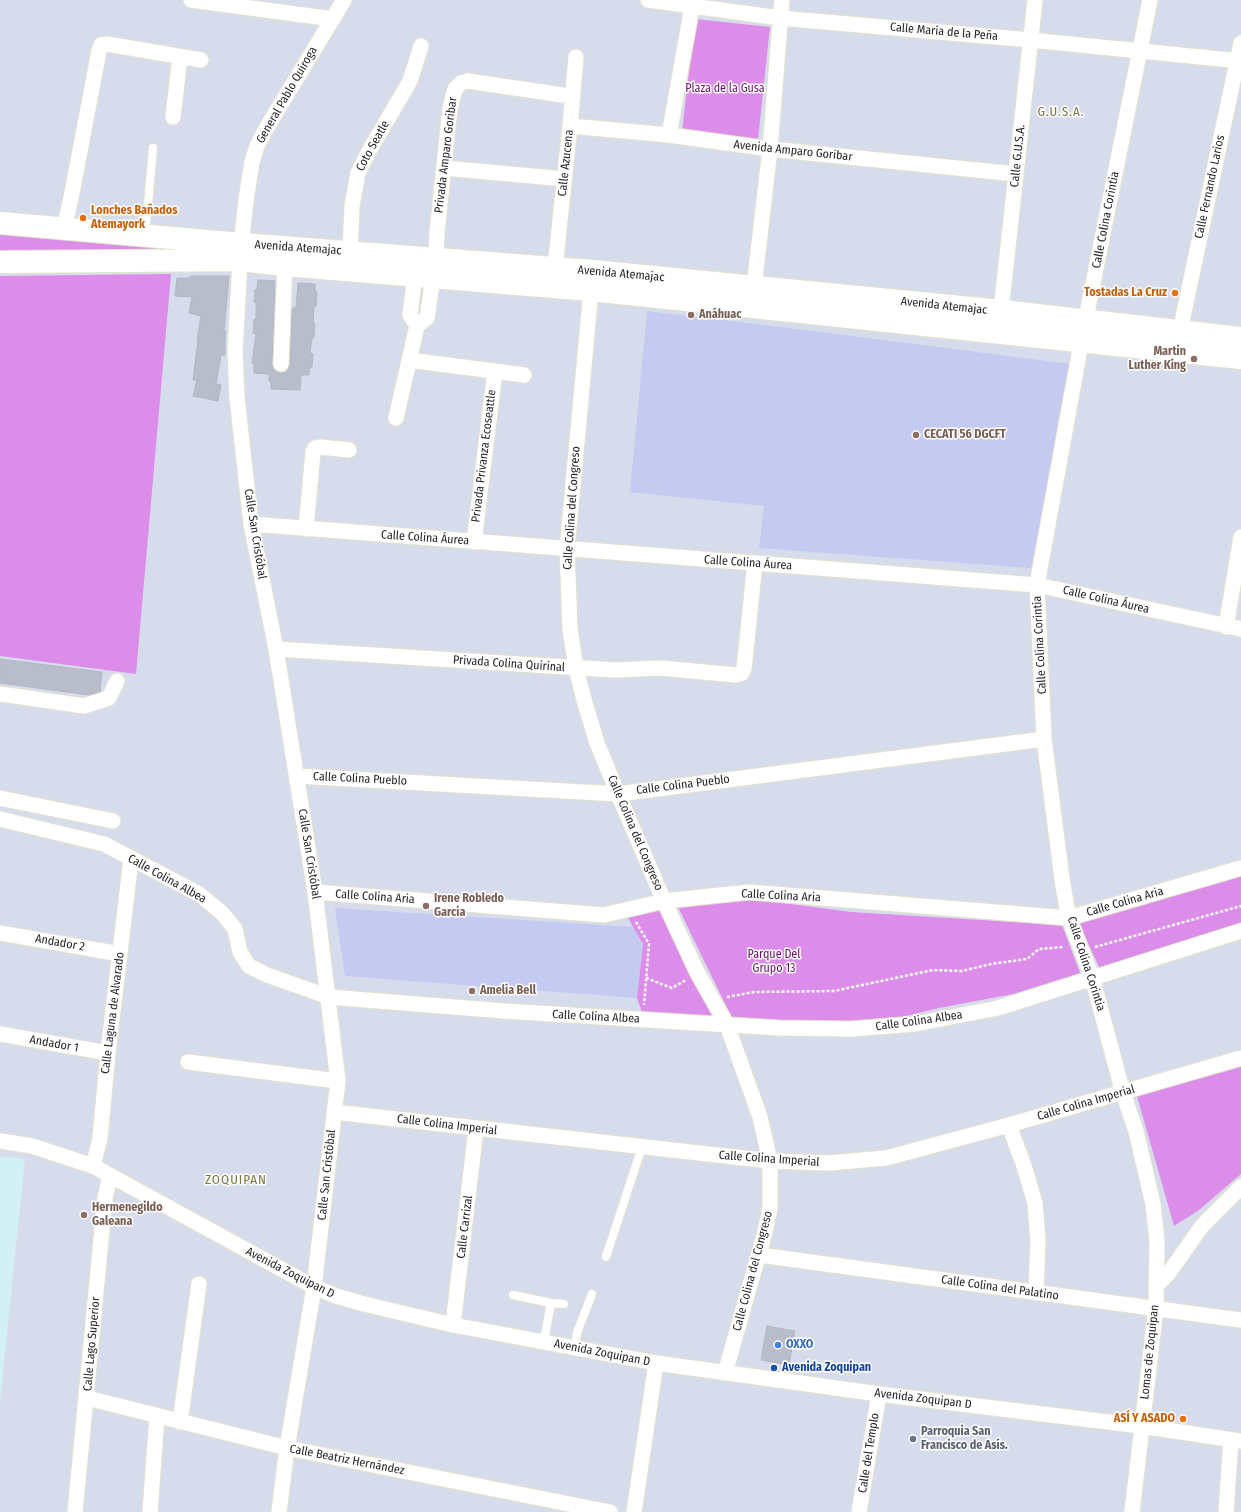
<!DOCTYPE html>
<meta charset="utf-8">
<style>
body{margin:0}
canvas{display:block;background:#d7dcec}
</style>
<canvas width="1241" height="1512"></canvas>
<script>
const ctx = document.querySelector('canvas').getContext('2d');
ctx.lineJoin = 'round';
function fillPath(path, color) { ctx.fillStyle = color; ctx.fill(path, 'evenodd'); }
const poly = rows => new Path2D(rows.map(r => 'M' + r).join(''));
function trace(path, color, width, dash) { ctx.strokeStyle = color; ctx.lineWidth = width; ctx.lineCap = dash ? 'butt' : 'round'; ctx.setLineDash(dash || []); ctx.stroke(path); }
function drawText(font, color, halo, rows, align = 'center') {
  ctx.font = font + ' "Fira Sans Condensed",sans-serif'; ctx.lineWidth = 3; ctx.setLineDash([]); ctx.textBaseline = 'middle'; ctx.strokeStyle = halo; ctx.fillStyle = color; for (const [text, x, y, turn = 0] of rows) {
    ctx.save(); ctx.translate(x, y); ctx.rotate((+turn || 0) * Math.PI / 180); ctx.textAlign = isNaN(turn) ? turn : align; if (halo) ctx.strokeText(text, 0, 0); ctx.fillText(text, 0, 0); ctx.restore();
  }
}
fillPath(poly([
 [647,311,789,328,1071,364,1031,568,759,548,764,506,630,492],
 [335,908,633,927,643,944,637,998,345,976]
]), '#c4caf0');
fillPath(poly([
 [0,1156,25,1159,0,1402]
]), '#d3f0f4');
fillPath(poly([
 [695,19,770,27,758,139,682,131],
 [0,233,232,250,0,260],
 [171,274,136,674,0,656,0,276],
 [1241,875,1241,927,1101,971,1078,922],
 [754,899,851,912,1062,925,1080,973,1013,994,939,1008,882,1022,818,1022,733,1020,678,907],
 [660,908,715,1020,643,1015,637,998,643,944,628,918],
 [1241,1067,1241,1174,1199,1210,1174,1226,1137,1096]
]), '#db8de9');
const building = poly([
 [191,276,229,276,224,331,226,332,225,338,225,355,221,355,216,384,221,385,218,401,193,396,197,380,193,380,198,340,197,340,201,316,189,313,192,297,175,296,177,278,191,278,191,276],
 [258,280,275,281,272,364,273,368,280,373,286,372,290,365,292,309,296,307,298,283,315,284,315,290,317,293,316,306,314,307,313,322,315,324,314,337,312,338,311,345,310,353,313,354,312,367,309,369,309,375,301,375,300,390,271,389,271,383,269,381,269,374,254,373,254,364,252,363,256,334,253,333,254,320,256,319,256,303,254,302,255,290,257,288,258,280],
 [0,659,102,672,100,692,89,695,0,683,0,659],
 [767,1326,795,1331,789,1365,761,1360,767,1326]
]);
fillPath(building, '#b9bdca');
trace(building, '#b1b5c7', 1);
const lane = poly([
 [144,235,147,215,153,148],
 [606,1257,642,1147],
 [513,1295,551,1303,564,1304],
 [544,1341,551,1303],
 [575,1347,577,1333,592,1294]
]);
const street = poly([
 [191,0,333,19],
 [648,0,780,18,1030,40,1241,61],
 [173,117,180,57],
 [570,126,669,135,770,149,1016,174],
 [669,135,692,7],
 [444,168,554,178],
 [64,228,71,198,99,51,101,45,107,44,201,60],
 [350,252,352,206,358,173,369,151,410,81,421,46],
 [436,259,437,232,450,108,455,89,461,83,468,81,562,95],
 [555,268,570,126,576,57],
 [415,276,410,315,417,326],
 [592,280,567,549,570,629,576,668,584,700,597,743,618,794,664,901,697,972,727,1025,760,1117,770,1161,770,1208,765,1232,725,1373],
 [754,287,770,149,782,0],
 [1001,311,1035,0],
 [1180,331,1241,43],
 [409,360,524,375],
 [281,364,285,265],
 [396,418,417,326,427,318,433,277],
 [251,524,1037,585,1241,629],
 [306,529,313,452,315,448,320,447,349,450],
 [474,542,495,371],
 [1226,627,1241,537],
 [276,649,615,670,661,668,736,675,742,673,744,669,755,563],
 [0,694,84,706,109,698,117,681],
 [297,776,618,794,1044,739],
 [0,798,113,821],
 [0,819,104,844,199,894,222,913,235,929,240,952,249,966,267,975,329,997,504,1011,779,1028,851,1029,915,1024,998,1008,1241,931],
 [315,892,604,915,664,901,749,892,1069,918,1241,868],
 [0,933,120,954],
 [0,1034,108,1053],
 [188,1062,338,1081],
 [334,1112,770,1161,829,1163,886,1158,1009,1125,1241,1058],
 [1009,1125,1024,1166,1035,1203,1038,1241,1036,1293],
 [0,1141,32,1146,93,1166,314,1287,336,1296,364,1304,453,1325,656,1363,879,1394,1141,1426,1241,1441],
 [93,1166,100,1138,108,1053,131,859],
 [759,1255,1241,1320],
 [1156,1286,1168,1274,1202,1226,1241,1187],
 [453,1325,476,1129],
 [87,1398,287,1448,610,1512],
 [180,1422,199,1284],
 [75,1512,105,1198,110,1176],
 [150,1512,157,1416],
 [279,1512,287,1448,314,1287,338,1081,315,892,276,649,251,524,237,397,235,351,241,244,247,193,252,162,257,146,267,127,344,0],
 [634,1512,656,1363],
 [859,1512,879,1394],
 [1132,1512,1156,1308,1157,1241,1153,1204,1136,1131,1123,1093,1092,977,1069,918,1063,886,1044,739,1037,585,1082,338,1150,0],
 [1226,1512,1231,1440]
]);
const secondary = poly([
 [0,223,241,244,592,271,1001,311,1241,338],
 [0,262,240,260,285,265,591,290,1241,358]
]);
trace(lane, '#e3e3cc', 10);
trace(street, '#e3e3cc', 17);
trace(secondary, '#e3e3cc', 24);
trace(poly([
 [636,922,649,944,644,1005],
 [1095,947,1241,906],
 [646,978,672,988,686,980],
 [727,997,754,992,834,991,933,970,962,971,991,964,1027,959,1039,949,1064,947]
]), '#fff', 2.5, [3, 2]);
trace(lane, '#fff', 8);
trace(street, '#fff', 15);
trace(secondary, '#fff', 22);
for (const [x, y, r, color] of [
 [83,218,4,"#e8710a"],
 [1175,293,4,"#e8710a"],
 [691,315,4,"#8d6e63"],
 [1194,359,4,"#8d6e63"],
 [916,435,4,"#8d6e63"],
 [426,906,4,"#8d6e63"],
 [472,991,4,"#8d6e63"],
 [84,1215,4,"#8d6e63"],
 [778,1345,4,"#3f7fe0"],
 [774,1368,4,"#1a4fb4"],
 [1183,1419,4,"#e8710a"],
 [913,1439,4,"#6b7280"]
]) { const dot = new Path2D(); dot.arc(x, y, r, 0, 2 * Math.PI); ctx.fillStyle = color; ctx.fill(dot); trace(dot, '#fff', 1.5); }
drawText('12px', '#272727', '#fff', [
 ["Calle María de la Peña",944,32,5],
 ["General Pablo Quiroga",287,95,-60],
 ["Coto Seatle",373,146,-61],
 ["Avenida Amparo Goribar",793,151,6],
 ["Privada Amparo Goribar",446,155,-83],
 ["Calle G.U.S.A.",1018,156,-84],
 ["Calle Azucena",566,163,-84],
 ["Calle Fernando Larios",1210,187,-78],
 ["Calle Colina Corintia",1106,220,-79],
 ["Avenida Atemajac",298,248,4],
 ["Avenida Atemajac",621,274,5],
 ["Avenida Atemajac",944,306,6],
 ["Privada Privanza Ecoseattle",484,456,-83],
 ["Calle Colina del Congreso",572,508,-86],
 ["Calle San Cristóbal",255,534,81],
 ["Calle Colina Áurea",425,538,4],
 ["Calle Colina Áurea",748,563,4],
 ["Calle Colina Áurea",1106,600,13],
 ["Calle Colina Corintia",1040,645,-93],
 ["Privada Colina Quirinal",509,664,4],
 ["Calle Colina Pueblo",360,779,3],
 ["Calle Colina Pueblo",683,785,-7],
 ["Calle Colina del Congreso",635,833,67],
 ["Calle San Cristóbal",309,854,81],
 ["Calle Colina Albea",167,879,29],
 ["Calle Colina Aria",781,896,3],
 ["Calle Colina Aria",375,897,4],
 ["Calle Colina Aria",1125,902,-16],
 ["Andador 2",60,943,10],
 ["Calle Colina Corintia",1086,964,72],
 ["Calle Laguna de Alvarado",113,1013,-83],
 ["Calle Colina Albea",596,1017,3],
 ["Calle Colina Albea",919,1021,-8],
 ["Andador 1",54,1044,10],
 ["Calle Colina Imperial",1086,1103,-16],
 ["Calle Colina Imperial",447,1125,7],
 ["Calle Colina Imperial",769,1159,4],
 ["Calle San Cristóbal",327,1175,-84],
 ["Calle Carrizal",465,1227,-83],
 ["Calle Colina del Congreso",753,1271,-75],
 ["Avenida Zoquipan D",290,1273,27],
 ["Calle Colina del Palatino",1000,1288,8],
 ["Calle Lago Superior",92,1344,-85],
 ["Lomas de Zoquipan",1150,1352,-84],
 ["Avenida Zoquipan D",602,1353,11],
 ["Avenida Zoquipan D",923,1399,7],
 ["Calle del Templo",869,1453,-81],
 ["Calle Beatriz Hernández",347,1460,11]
]);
drawText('12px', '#68126a', '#fff', [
 ["Plaza de la Gusa",725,89],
 ["Parque Del",774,955],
 ["Grupo 13",774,969]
]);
drawText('bold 12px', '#c56008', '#fff', [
 ["Lonches Bañados",91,211,"left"],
 ["Atemayork",91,225,"left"],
 ["Tostadas La Cruz",1167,293],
 ["ASÍ Y ASADO",1175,1419]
], 'right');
drawText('bold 12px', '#785e54', '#fff', [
 ["Anáhuac",699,315],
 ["Martin",1186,352,"right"],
 ["Luther King",1186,366,"right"],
 ["CECATI 56 DGCFT",924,435],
 ["Irene Robledo",434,899],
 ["Garcia",434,913],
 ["Amelia Bell",480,991],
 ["Hermenegildo",92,1208],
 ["Galeana",92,1222]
], 'left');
drawText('bold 12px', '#366cbe', '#fff', [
 ["OXXO",786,1345]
], 'left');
drawText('bold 12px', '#164399', '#fff', [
 ["Avenida Zoquipan",782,1368]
], 'left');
drawText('bold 12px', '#5b616d', '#fff', [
 ["Parroquia San",921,1432],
 ["Francisco de Asís.",921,1446]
], 'left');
ctx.letterSpacing = '1px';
drawText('13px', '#777741', '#fff', [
 ["G.U.S.A.",1061,112],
 ["ZOQUIPAN",236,1180]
]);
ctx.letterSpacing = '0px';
</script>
